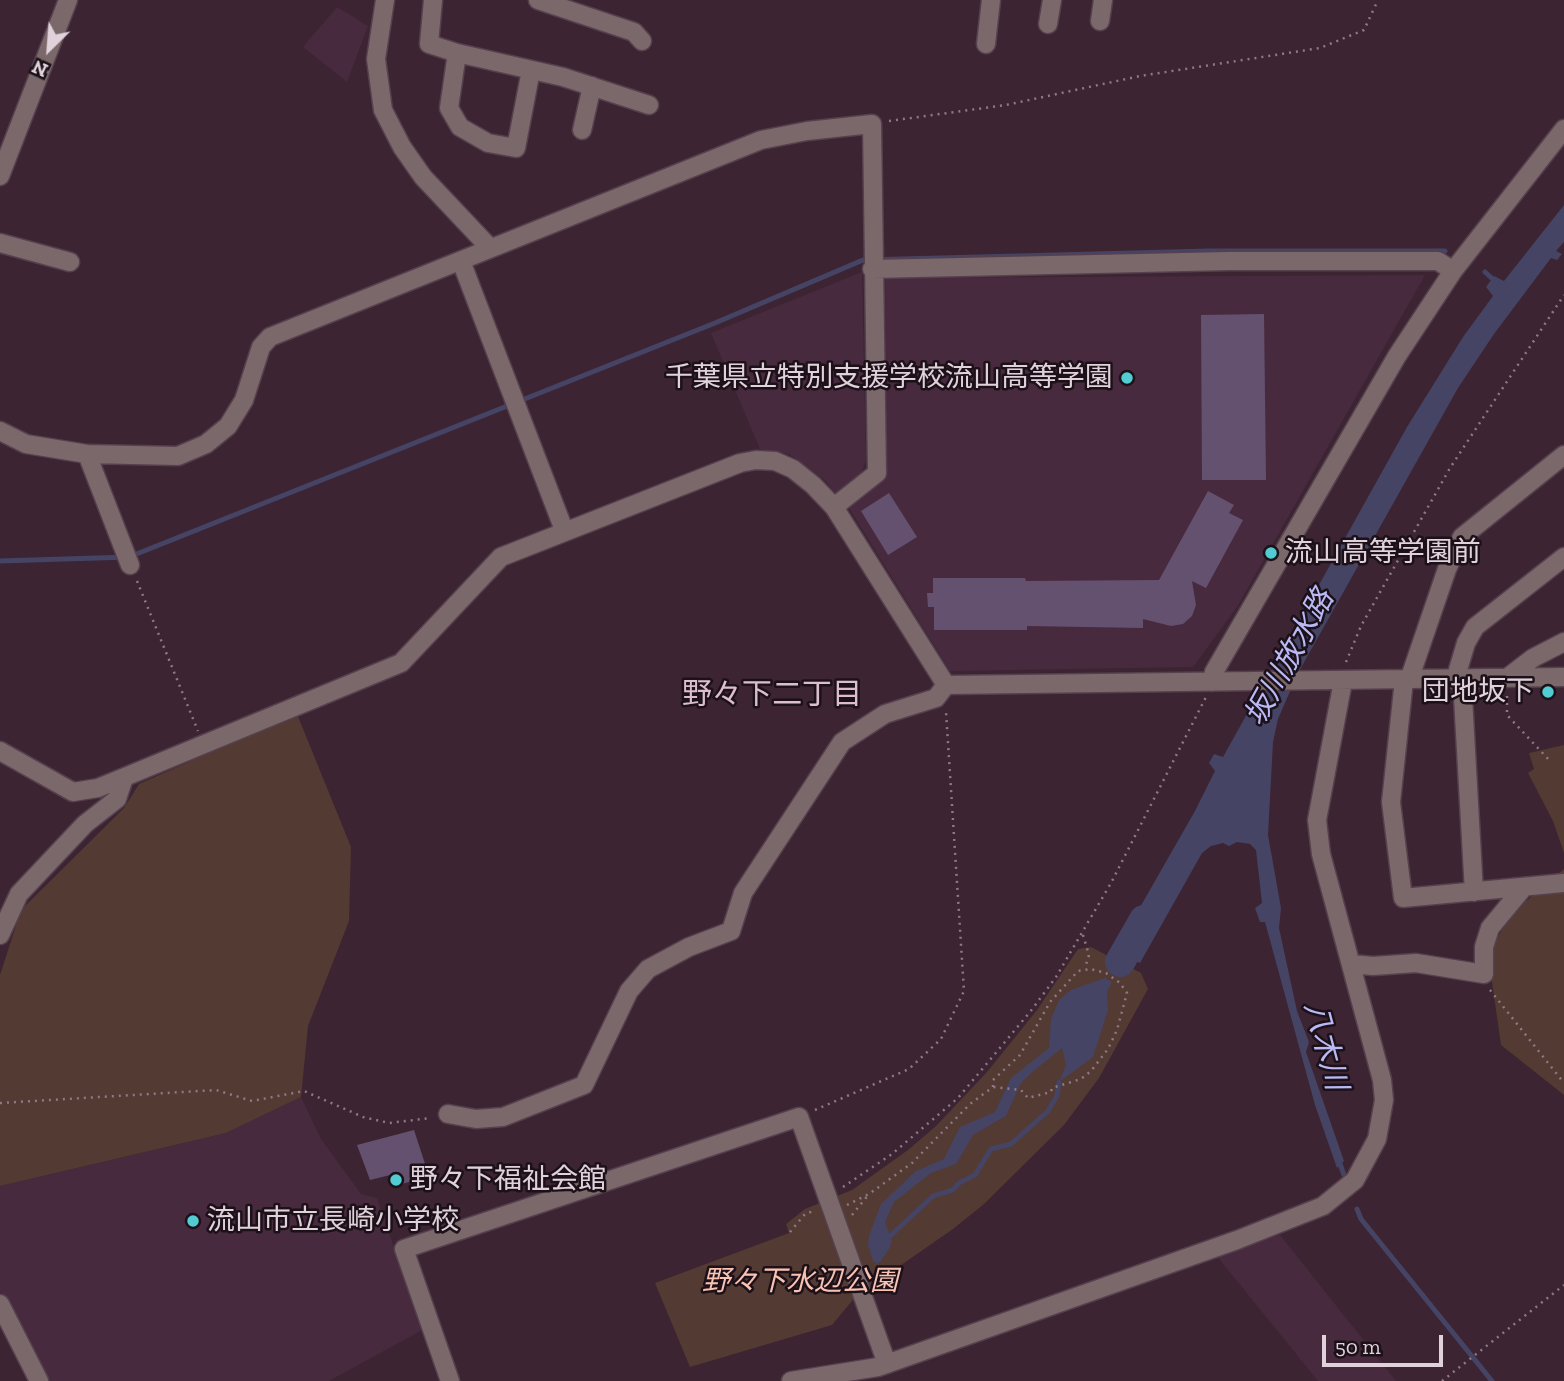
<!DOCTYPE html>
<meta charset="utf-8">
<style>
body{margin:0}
#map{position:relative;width:1564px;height:1381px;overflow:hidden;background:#3c2433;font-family:"Zilla Slab",serif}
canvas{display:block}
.north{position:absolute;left:14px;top:14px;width:70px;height:70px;-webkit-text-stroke:5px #1c1118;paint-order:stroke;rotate:205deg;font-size:19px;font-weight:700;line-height:28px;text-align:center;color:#e1d1db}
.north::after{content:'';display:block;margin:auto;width:24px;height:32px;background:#e1d1db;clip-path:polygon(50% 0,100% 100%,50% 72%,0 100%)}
.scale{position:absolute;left:1322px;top:1335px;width:121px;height:32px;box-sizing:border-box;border:4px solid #e1d1db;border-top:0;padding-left:9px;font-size:21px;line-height:24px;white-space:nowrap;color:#e1d1db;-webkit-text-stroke:5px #1c1118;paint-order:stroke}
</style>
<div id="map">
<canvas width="1564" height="1381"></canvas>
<div class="north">N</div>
<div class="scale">50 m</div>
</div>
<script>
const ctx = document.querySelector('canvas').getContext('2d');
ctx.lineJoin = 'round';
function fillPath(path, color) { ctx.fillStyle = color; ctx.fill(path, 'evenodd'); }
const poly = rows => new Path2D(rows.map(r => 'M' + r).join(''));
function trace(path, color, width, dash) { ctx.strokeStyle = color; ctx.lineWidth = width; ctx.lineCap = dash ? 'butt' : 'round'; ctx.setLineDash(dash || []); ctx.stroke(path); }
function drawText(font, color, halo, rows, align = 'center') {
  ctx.font = font + ' "Zilla Slab","Noto Sans JP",serif'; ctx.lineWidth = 5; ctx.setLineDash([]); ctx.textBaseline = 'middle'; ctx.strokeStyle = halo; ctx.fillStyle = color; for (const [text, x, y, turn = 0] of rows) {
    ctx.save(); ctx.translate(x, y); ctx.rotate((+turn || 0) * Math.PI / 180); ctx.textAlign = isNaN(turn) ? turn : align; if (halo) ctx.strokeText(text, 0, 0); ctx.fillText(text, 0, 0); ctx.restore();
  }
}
fillPath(poly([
 [337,7,368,26,347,82,303,47],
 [862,272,866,460,861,474,835,493,825,480,789,454,760,449,711,333],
 [1425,275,1237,607,1193,667,950,671,849,508,887,477,885,278],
 [301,1097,321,1139,361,1194,377,1198,422,1330,329,1381,48,1381,0,1291,0,1186,226,1133],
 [1280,1235,1396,1381,1318,1381,1216,1255]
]), '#482a3e');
fillPath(poly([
 [297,714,351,847,349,921,308,1026,301,1097,226,1133,0,1186,0,975,21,910,124,808,139,784],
 [1564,745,1564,853,1553,821,1528,773,1534,769,1529,753],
 [1564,869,1564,1095,1501,1045,1488,954,1512,913],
 [1091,947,1141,973,1148,989,1099,1078,1064,1125,984,1204,953,1229,871,1286,866,1284,832,1325,690,1367,655,1283,789,1233,786,1224,805,1209,852,1190,908,1150,936,1126,987,1072,1037,1010,1078,949]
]), '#533a33');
fillPath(poly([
 [1564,205,1564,242,1556,251,1562,254,1557,260,1551,258,1494,334,1458,388,1298,673,1278,719,1273,742,1268,835,1281,908,1279,928,1297,1011,1309,1042,1306,1052,1344,1161,1337,1168,1315,1105,1265,922,1260,922,1255,908,1262,903,1256,850,1250,844,1237,842,1229,846,1223,843,1211,846,1202,853,1140,963,1115,951,1195,811,1215,771,1209,763,1214,754,1223,757,1407,427,1463,337,1493,296,1486,287,1494,276,1504,281],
 [1105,978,1112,982,1107,991,1108,1010,1093,1057,1059,1082,1066,1065,1062,1048,1031,1073,1021,1083,1006,1116,973,1135,956,1164,931,1173,894,1202,885,1222,892,1241,889,1249,881,1261,877,1264,873,1261,868,1245,869,1236,881,1204,916,1171,944,1159,960,1127,995,1112,1011,1078,1049,1048,1051,1019,1059,1000,1071,990]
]), '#454465');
trace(poly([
 [1485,272,1496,282],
 [0,561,129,557,715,323,863,260,1209,251,1445,251],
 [1338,1158,1344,1175],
 [1357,1209,1361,1219,1492,1381],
 [889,1237,933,1196,953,1190,959,1183,975,1175,991,1149,1011,1144,1048,1111,1057,1096,1059,1082]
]), '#454465', 5);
trace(poly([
 [1120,962,1144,920]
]), '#454465', 30);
fillPath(poly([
 [1264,314,1266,480,1202,480,1201,315],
 [1208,491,1234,505,1229,513,1243,520,1206,588,1192,581,1196,605,1192,616,1183,624,1171,626,1143,619,1143,628,1027,626,1027,630,934,630,934,607,928,607,927,593,933,593,933,578,1025,578,1026,581,1159,580],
 [889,493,917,537,888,555,861,511],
 [414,1130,429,1176,402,1184,398,1173,370,1180,357,1145]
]), '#645170');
const minor = poly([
 [385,0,376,59,383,110,402,147,423,177,490,248],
 [433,0,429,44,457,53,563,77,649,105],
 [538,0,634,32,642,41],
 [1100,21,1103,0],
 [1048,24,1052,0],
 [986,44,991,0],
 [457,53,449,108,460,127,488,143,516,148,531,70],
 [582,130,592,86],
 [0,176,68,0],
 [0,243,70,262],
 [461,261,564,530],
 [872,269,1229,261,1438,261,1453,271],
 [0,431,26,444,87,454,130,565],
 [87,454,178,456,206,444,228,426,244,400,261,347,270,337,761,140,807,131,872,124,877,473,834,507],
 [1507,678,1533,658,1564,642],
 [1404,680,1391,802,1403,898,1564,883],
 [1409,680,1447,569,1462,537,1564,455],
 [1455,680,1466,643,1475,627,1564,557],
 [1462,680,1474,892],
 [1212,682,1214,672,1397,356,1453,271,1564,129],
 [0,751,73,792,98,788,401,663,501,557,740,463,756,460,775,461,793,469,813,485,834,507,946,685,1564,677],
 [0,935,19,894,85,824,117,799,124,778],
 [1351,964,1373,966,1416,963,1484,974,1484,947,1490,928,1524,887],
 [448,1114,476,1119,503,1117,584,1085,629,991,648,969,689,947,731,931,743,893,842,742,885,714,936,698,946,685],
 [0,1304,39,1381],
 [450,1381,404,1249,799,1117,887,1364],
 [791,1381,878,1367,1237,1240,1323,1206,1355,1180,1377,1139,1384,1100,1382,1080,1321,854,1317,820,1343,681]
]);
trace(minor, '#56404e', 21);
trace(poly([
 [889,121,1006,105,1140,76,1320,48,1364,30,1378,0],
 [137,581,198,731],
 [1346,662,1361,626,1450,468,1564,295],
 [1507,696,1507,715,1550,761],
 [1083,935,1089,955,1085,968],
 [1490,990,1564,1083],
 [0,1103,216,1090,252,1101,304,1091,363,1117,389,1123,431,1118],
 [815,1110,909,1069,941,1039,964,991,946,712],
 [843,1187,892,1154,958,1098,1030,1012,1056,977,1111,883,1206,697],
 [847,1205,869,1194,912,1163,970,1104,993,1087,993,1080,1020,1055,1050,1002,1078,971,1090,969,1106,973,1120,983,1127,993,1117,1030,1108,1049,1091,1071,1081,1079,1052,1088,1051,1092,1028,1098,1021,1090,993,1087],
 [852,1215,869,1194],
 [790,1232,805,1214,814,1211],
 [1442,1381,1564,1285]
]), '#8e7a86', 2.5, [2, 5]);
trace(minor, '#7b686a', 18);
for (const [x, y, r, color] of [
 [1127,378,7,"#51ccd2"],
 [1271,553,7,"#51ccd2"],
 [1548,692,7,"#51ccd2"],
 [396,1180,7,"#51ccd2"],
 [193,1221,7,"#51ccd2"]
]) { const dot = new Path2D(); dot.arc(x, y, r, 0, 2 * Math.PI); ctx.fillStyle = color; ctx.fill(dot); trace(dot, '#1c1118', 2.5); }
drawText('28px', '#e1d1db', '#1c1118', [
 ["千葉県立特別支援学校流山高等学園",1113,378,"right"],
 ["流山高等学園前",1285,553],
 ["団地坂下",1534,692,"right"],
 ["野々下福祉会館",410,1180],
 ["流山市立長崎小学校",207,1221]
], 'left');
drawText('italic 28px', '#f9c2b2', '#1c1118', [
 ["野々下水辺公園",800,1282]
]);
drawText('italic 30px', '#b9b9f5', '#1c1118', [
 ["坂川放水路",1290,658,-61],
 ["八木川",1325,1046,75]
]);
drawText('30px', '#dcbccf', '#1c1118', [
 ["野々下二丁目",772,695]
]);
</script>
